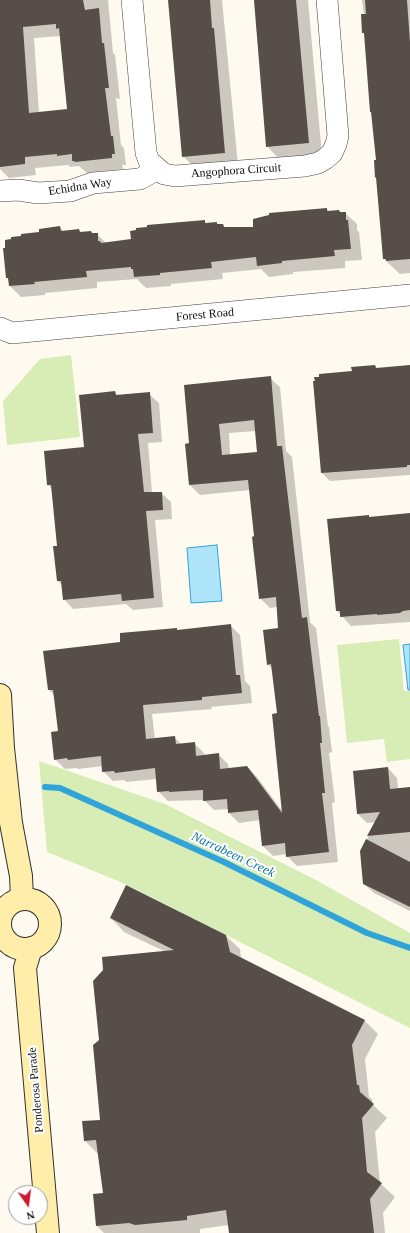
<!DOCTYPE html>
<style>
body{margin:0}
#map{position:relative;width:410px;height:1233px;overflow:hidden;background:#fffaef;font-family:"Times New Roman",serif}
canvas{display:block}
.north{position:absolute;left:8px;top:1185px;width:40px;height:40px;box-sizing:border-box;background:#fff;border:1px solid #9f9f9f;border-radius:50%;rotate:166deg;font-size:11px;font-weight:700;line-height:16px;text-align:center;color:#0e0e0e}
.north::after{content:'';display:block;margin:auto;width:14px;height:18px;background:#ca1a32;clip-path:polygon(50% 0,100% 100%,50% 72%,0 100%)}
</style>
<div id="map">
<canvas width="410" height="1233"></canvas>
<div class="north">N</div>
</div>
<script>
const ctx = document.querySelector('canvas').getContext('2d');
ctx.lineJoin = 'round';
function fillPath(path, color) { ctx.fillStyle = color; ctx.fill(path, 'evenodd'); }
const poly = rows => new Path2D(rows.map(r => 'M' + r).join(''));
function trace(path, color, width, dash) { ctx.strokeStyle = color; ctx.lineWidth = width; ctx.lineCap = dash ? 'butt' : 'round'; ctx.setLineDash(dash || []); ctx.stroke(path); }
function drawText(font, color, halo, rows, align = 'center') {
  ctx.font = font + ' "Times New Roman",serif'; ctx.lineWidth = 4; ctx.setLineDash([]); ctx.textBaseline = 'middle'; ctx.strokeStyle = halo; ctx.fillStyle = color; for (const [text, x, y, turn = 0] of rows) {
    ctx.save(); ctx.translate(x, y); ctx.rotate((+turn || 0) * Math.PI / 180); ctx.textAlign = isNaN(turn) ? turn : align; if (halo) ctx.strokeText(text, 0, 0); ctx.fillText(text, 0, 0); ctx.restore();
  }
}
fillPath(poly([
 [71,355,80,437,7,445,3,401,40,359],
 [399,639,404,691,410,691,410,759,387,762,384,739,347,743,337,645],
 [39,761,165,804,318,881,410,933,410,1028,123,883,47,852]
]), '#d7edb5');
const water = poly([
 [217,545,222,601,191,603,187,548,217,545],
 [410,644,410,690,408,690,403,645,410,644]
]);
fillPath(water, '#afe5fb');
trace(water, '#30a3d8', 1);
fillPath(poly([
 [6,0,108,0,113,53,115,55,120,99,116,98,121,145,124,148,126,165,122,165,123,169,87,173,79,166,70,167,68,165,35,168,36,175,9,178,0,169,0,1],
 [61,36,68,110,39,113,34,38],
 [169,0,222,0,238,165,196,169,183,156],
 [254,0,308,0,322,156,280,160,267,146],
 [362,0,410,0,410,273,400,274,384,259,377,161,365,34,363,33,364,15],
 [327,209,330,212,345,213,357,224,357,230,359,232,362,260,345,261,345,268,293,272,293,274,269,277,261,269,222,273,223,279,181,283,171,284,171,286,146,288,137,279,97,282,97,288,45,293,45,295,21,297,10,286,9,280,7,278,40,233,60,227,64,232,79,230,82,233,97,234,106,243,132,240,204,221,207,224,217,223,218,225,223,225,226,228,255,228],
 [375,366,378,369,410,366,410,475,330,481,322,473,314,382],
 [270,378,280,387,286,451,292,457,310,622,316,628,328,726,329,727,332,752,329,753,335,802,332,803,338,862,297,866,287,856,287,854,273,856,263,846,260,820,239,823,229,813,229,809,214,810,204,800,168,801,158,791,157,779,126,782,124,780,113,781,103,771,103,766,78,769,77,768,65,769,55,759,59,732,55,696,49,690,121,642,176,629,178,631,230,625,240,635,245,681,250,686,252,703,211,707,212,709,152,714,155,739,174,737,182,745,194,743,204,753,205,756,218,754,228,764,229,769,247,767,257,777,283,812,278,714,273,670,268,664,279,629,278,607,270,608,260,598,256,537,250,490,200,495,190,485,186,444,190,444],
 [256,431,258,453,230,455,229,433],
 [115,392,118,396,149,394,159,403,162,442,148,443,152,493,161,493,171,502,172,519,155,520,163,607,133,610,126,604,73,609,64,599,62,585,58,581,58,546,52,489,48,485,85,448],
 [410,514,410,622,351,626,337,611,369,516,371,518],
 [388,768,397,778,398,789,410,788,410,911,374,893,364,884,361,851,376,822,367,823,357,813],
 [111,918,226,936,240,949,241,959,364,1020,378,1034,365,1059,369,1097,372,1099,372,1104,387,1118,375,1132,380,1183,395,1197,383,1213,385,1233,229,1233,229,1225,200,1229,200,1233,104,1233,97,1226,104,1194,98,1154,85,1141,101,1121,100,1040,166,952,124,932]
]), '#0003');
trace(poly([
 [45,787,60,788,224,862,367,933,410,948]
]), '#30a3d8', 6);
fillPath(poly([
 [0,0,83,0,85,10,99,8,102,43,104,43,109,88,105,88,111,136,113,136,115,154,112,154,112,158,75,162,74,161,72,161,72,154,57,156,57,154,25,157,25,164,0,167],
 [56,24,56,29,59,28,67,109,29,113,23,27],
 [168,0,210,0,212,28,214,28,225,153,182,157],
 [254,0,296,0,309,143,266,147],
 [365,0,407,0,410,42,410,259,386,261,386,259,383,259,376,177,375,178,374,160,376,160,371,112,370,112,364,33,362,33,361,14,366,14],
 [327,208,327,211,339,210,340,212,346,212,346,220,348,220,351,249,334,250,335,256,282,261,282,263,257,266,256,257,211,262,212,268,170,272,160,273,160,275,134,277,133,269,131,269,131,267,86,271,87,277,34,282,35,284,9,286,8,278,6,278,3,248,5,248,5,240,11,239,11,237,21,236,21,234,39,232,39,229,60,226,61,231,79,229,80,232,91,231,92,233,98,233,98,241,100,241,101,243,131,239,130,231,136,230,136,228,147,227,147,225,205,220,205,223,217,222,217,224,223,224,224,227,253,227,253,219,269,215,269,213],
 [375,365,376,368,410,365,410,465,407,465,407,467,321,473,313,381,315,381,314,377,319,377,319,374,352,371,351,367],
 [271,376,277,446,282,446,302,618,307,617,319,716,320,716,322,743,320,743,325,793,322,793,329,852,286,857,285,843,262,846,258,810,228,813,227,799,203,801,203,790,169,792,169,791,157,792,155,768,115,773,114,771,102,772,101,756,68,760,67,758,54,760,51,732,58,731,53,690,48,690,43,651,120,642,120,633,177,628,177,630,231,624,236,675,240,675,242,693,202,697,202,700,143,705,146,739,175,736,176,744,195,742,196,756,219,753,220,769,247,766,282,813,272,714,277,713,271,664,267,665,263,630,278,628,276,597,259,599,252,537,254,536,248,480,189,485,185,444,189,443,184,385],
 [254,420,257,452,222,455,219,424],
 [115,391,116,395,150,392,153,433,138,434,144,492,162,492,163,510,146,511,154,598,122,601,121,594,63,600,61,581,57,581,53,546,57,546,51,485,47,485,44,451,84,447,79,395],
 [410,513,410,610,403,611,400,613,377,615,377,614,340,617,340,611,336,611,327,519,369,515,369,517],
 [388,767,390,789,410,787,410,832,367,836,380,812,357,814,353,771],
 [366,839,410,862,410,907,363,884,360,851],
 [126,885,226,935,230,952,365,1020,352,1045,357,1085,359,1085,360,1092,374,1104,362,1118,367,1172,382,1183,370,1199,374,1233,229,1233,226,1210,187,1216,187,1220,135,1225,129,1223,96,1226,93,1194,103,1193,96,1140,84,1141,82,1121,100,1120,93,1045,99,1040,93,981,103,970,102,957,174,950,110,918]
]), '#584e49');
const street = poly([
 [132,0,146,153,149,161,158,169,164,174,175,176,305,166,318,163,325,159,332,153,336,144,338,136,327,0],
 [0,191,18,190,38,193,70,191,93,183,140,179,158,169],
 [0,328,12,333,410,295]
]);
const secondary = poly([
 [0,695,3,748,11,823,21,876,22,898],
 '0 924a25 25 0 1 1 50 0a25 25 0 1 1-50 0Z',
 [31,948,25,968,48,1233]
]);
trace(street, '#414141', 22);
trace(secondary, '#303030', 24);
trace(street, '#fff', 21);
trace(secondary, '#fea', 22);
drawText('12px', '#0e0e0e', '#fff', [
 ["Angophora Circuit",236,171,-4],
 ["Echidna Way",80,187,-9],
 ["Forest Road",205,315,-5],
 ["Ponderosa Parade",36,1090,-95]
]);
drawText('italic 13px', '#0d73aa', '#fff', [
 ["Narrabeen Creek",233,855,25]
]);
</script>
